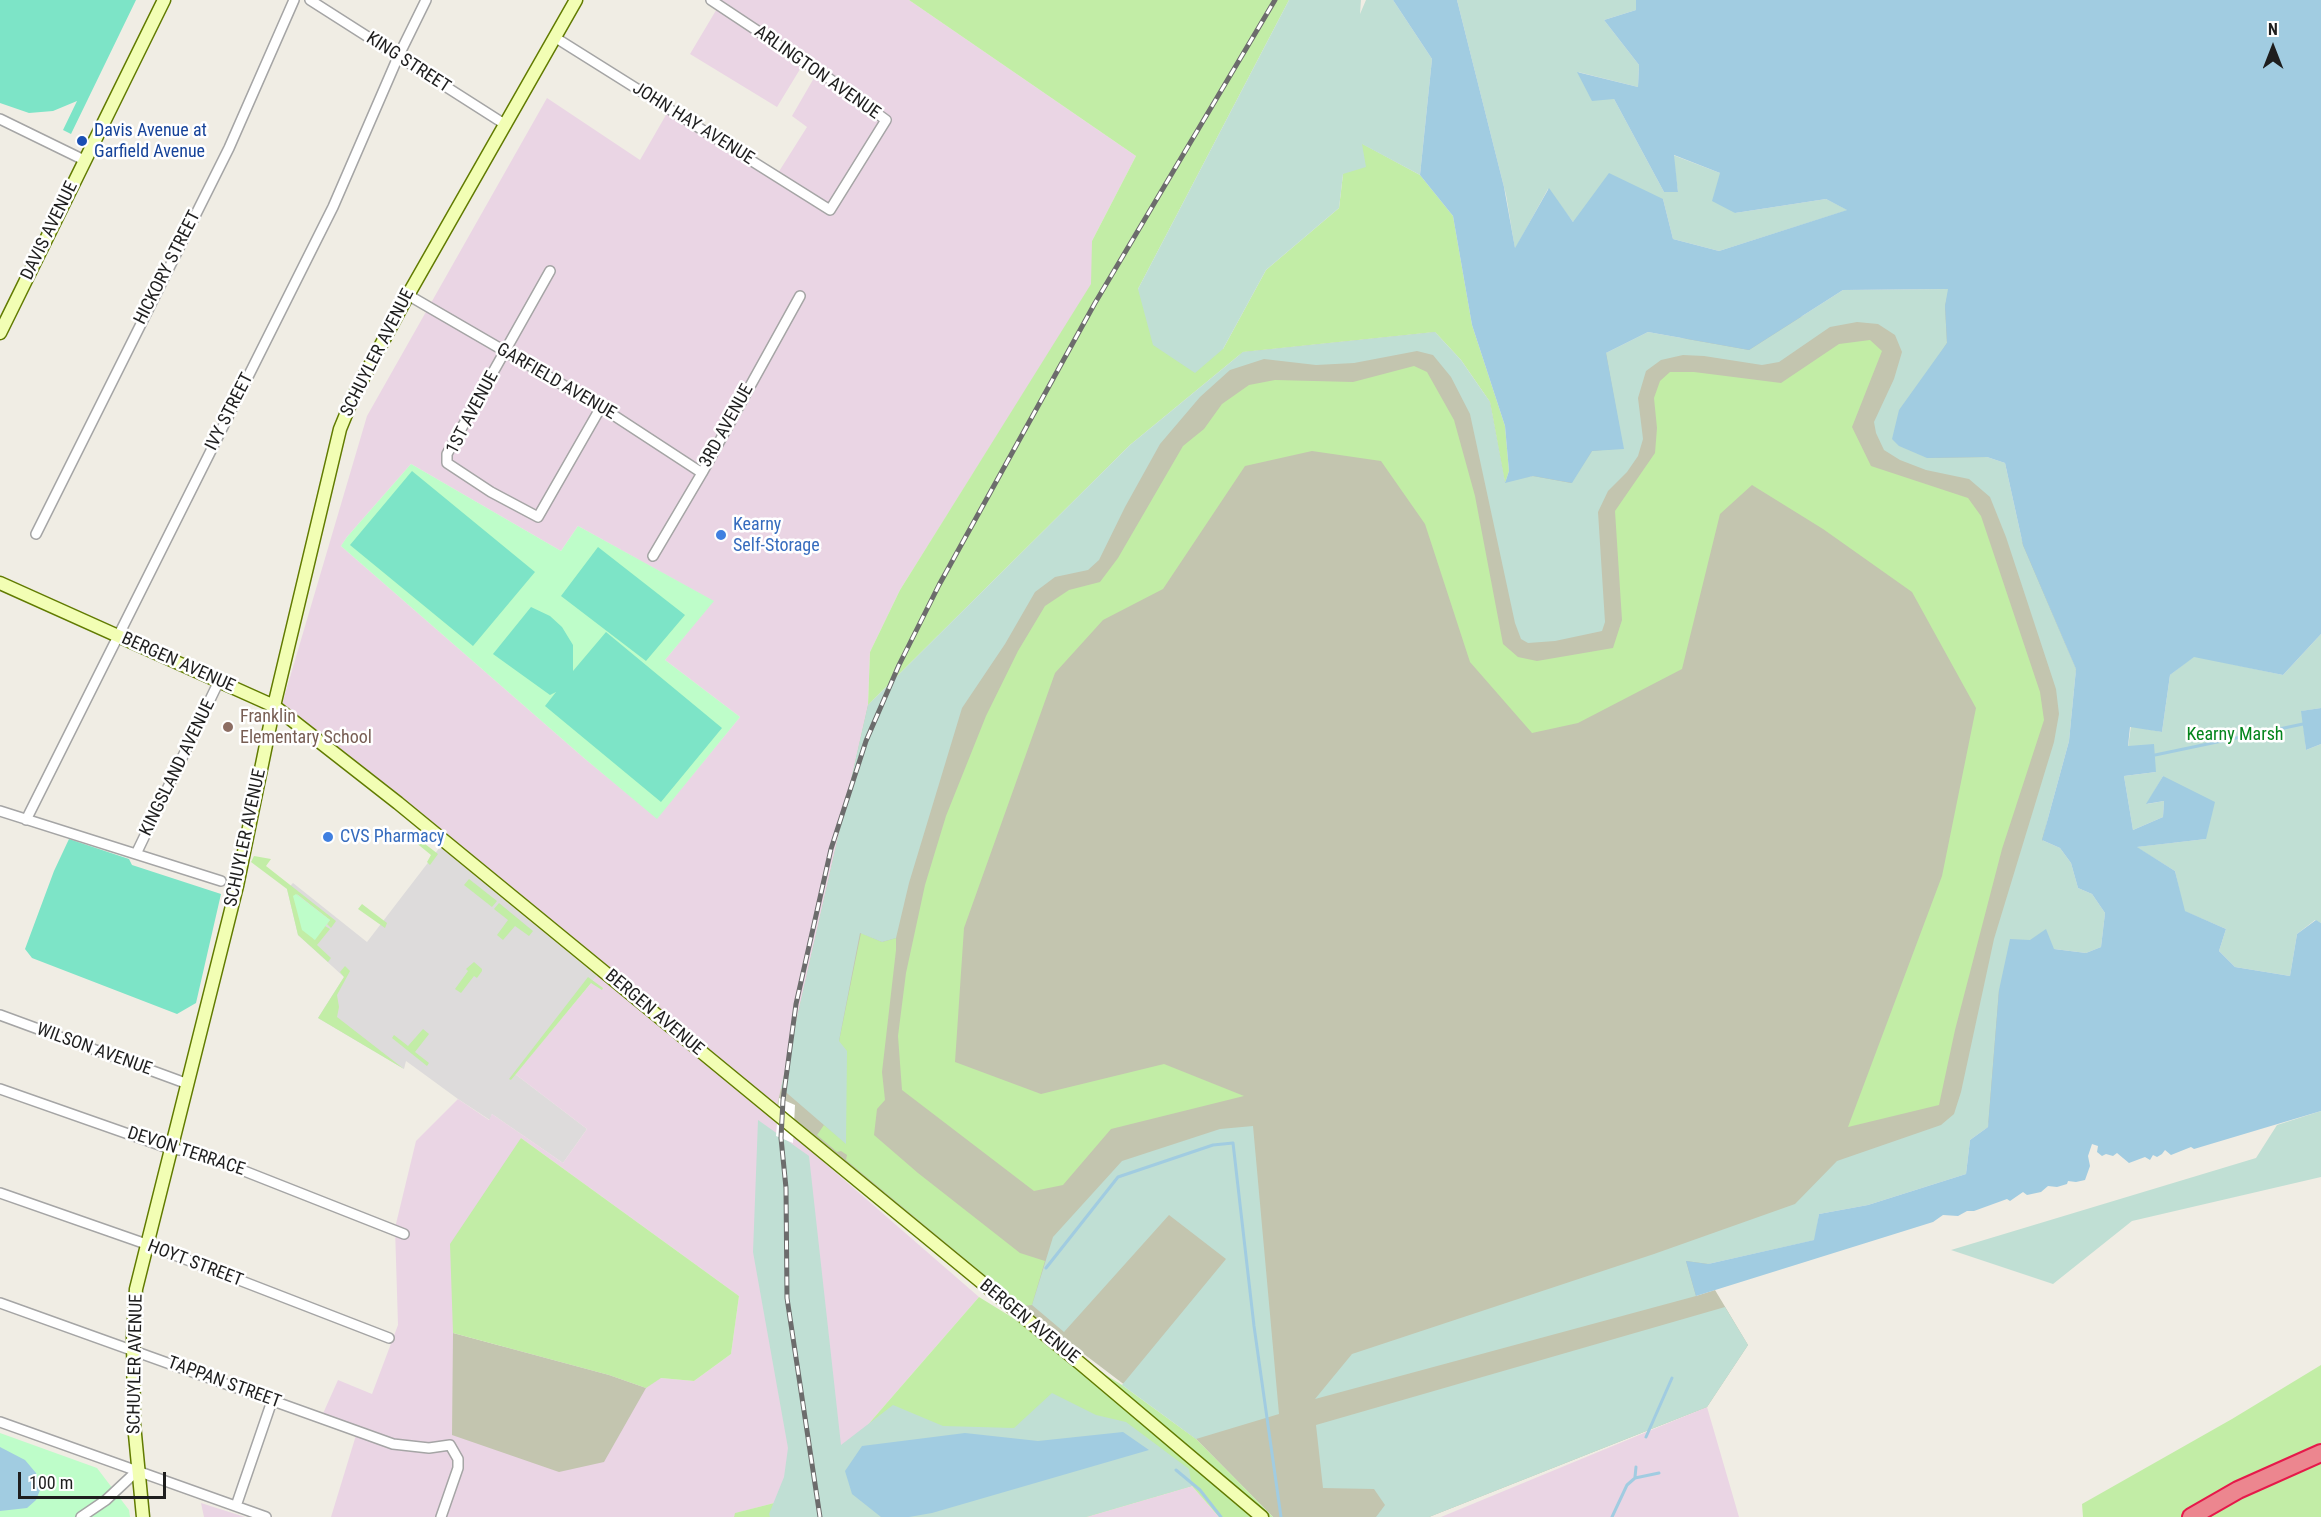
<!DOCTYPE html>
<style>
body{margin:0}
#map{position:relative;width:2321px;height:1517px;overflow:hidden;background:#f0ede4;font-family:"Roboto Condensed",sans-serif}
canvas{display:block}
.north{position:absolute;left:2243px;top:18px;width:60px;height:60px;-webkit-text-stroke:4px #fff;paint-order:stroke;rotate:0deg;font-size:16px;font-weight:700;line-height:24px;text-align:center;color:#1e1e1e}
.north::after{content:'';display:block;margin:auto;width:21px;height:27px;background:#1e1e1e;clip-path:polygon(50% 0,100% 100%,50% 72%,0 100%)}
.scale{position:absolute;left:18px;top:1472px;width:148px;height:27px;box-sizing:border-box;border:3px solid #1e1e1e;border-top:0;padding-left:8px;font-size:18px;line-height:21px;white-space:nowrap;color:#1e1e1e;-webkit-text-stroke:4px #fff;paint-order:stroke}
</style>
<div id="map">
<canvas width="2321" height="1517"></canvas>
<div class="north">N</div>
<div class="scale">100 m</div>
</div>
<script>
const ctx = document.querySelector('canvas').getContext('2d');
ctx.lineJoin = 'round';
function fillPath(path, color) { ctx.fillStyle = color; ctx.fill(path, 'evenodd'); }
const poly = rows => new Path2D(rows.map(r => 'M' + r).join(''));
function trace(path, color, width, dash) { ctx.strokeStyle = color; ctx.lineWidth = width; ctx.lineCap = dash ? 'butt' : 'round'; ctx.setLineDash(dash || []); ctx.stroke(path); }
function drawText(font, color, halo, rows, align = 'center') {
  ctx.font = font + ' "Roboto Condensed",sans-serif'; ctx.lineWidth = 5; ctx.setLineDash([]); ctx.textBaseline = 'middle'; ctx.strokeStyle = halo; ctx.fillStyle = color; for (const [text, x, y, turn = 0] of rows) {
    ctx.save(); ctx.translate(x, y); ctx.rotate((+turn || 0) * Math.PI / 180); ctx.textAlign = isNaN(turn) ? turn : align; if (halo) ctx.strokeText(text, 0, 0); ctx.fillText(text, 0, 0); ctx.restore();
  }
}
fillPath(poly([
 [440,847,597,976,515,1074,587,1129,563,1163,492,1114,490,1120,458,1099,406,1061,404,1069,318,1018,344,977,298,935,287,889,293,883,367,942]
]), '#dddbdb');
fillPath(poly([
 [708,0,909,0,1136,156,1092,241,1092,284,900,590,870,652,868,705,774,1119,979,1297,852,1443,790,1499,736,1513,734,1517,331,1517,357,1432,321,1418,338,1380,372,1394,398,1325,395,1228,416,1141,458,1099,489,1120,492,1114,563,1163,587,1129,515,1074,597,976,592,962,280,711,367,416,547,98,640,160,670,108,778,173,807,127,792,116,818,71,805,61,777,107,690,54,718,7],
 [411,464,561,551,578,526,713,601,665,660,740,717,657,818,584,758,341,546,347,537],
 [521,1138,739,1296,731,1354,694,1381,661,1378,496,1345,453,1333],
 [1707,1407,1739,1517,1441,1517],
 [1192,1486,1219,1517,1086,1517],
 [201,1503,245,1517,204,1517]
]), '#ead5e4');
fillPath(poly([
 [1949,289,1987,457,2076,669,1988,1127,1708,1264,1696,1296,1715,1290,1748,1345,1707,1407,1429,1517,1273,1517,1196,1439,774,1119,868,705,1243,352,1435,332,1490,402,1505,482,1533,476,1606,353],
 [453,1333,609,1375,646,1388,604,1462,559,1472,452,1435]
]), '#c3c5af');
fillPath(poly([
 [909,0,1289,0,1138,289,1223,349,1266,270,1339,208,1343,174,1361,143,1420,175,1453,216,1472,325,1505,426,1509,471,1505,483,1490,402,1461,360,1435,332,1243,352,1130,445,868,705,870,652,900,590,1091,284,1092,241,1136,156],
 [1870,340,1882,351,1852,427,1871,466,1968,498,1981,516,2040,692,2044,720,2002,849,1955,1030,1939,1105,1848,1127,1942,876,1976,708,1912,592,1823,529,1752,485,1720,514,1682,669,1578,723,1532,733,1470,662,1425,524,1381,461,1312,451,1245,466,1163,589,1103,620,1055,673,964,928,955,1062,1041,1094,1164,1064,1244,1096,1111,1129,1063,1185,1034,1191,902,1090,898,1036,906,973,925,885,946,816,986,716,1018,651,1045,606,1069,590,1100,582,1118,558,1183,446,1204,429,1222,404,1249,385,1275,380,1353,382,1414,366,1427,372,1454,420,1475,496,1503,644,1518,657,1537,661,1613,648,1622,620,1615,511,1655,453,1657,428,1654,398,1660,381,1670,372,1694,372,1781,383,1839,344],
 [407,830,438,854,430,865,427,862,431,855,409,837,404,843,402,843,401,838],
 [254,856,271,859,266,866,336,921,331,928,327,924,330,920,297,894,314,940,325,926,330,929,317,945,331,958,328,962,298,935,287,889,251,862],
 [469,879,497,901,492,907,464,885],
 [499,903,533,931,529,936,515,926,503,940,497,935,508,920,494,909],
 [362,904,387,923,385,928,358,909],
 [861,933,882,942,896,938,896,950,882,1072,885,1100,877,1109,874,1135,918,1173,1020,1253,1045,1261,1032,1305,1022,1306,846,1160,847,1155,841,1151,837,1152,817,1135,824,1125,846,1143,839,1041],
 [474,962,482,969,482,971,477,978,474,976,461,993,455,989,468,971,466,969],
 [345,966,350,971,337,995,339,1007,337,1017,404,1069,318,1018,344,977,340,972],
 [588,977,603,988,602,990,591,983,511,1080,509,1079],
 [423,1029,429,1034,415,1052,429,1063,427,1066,392,1038,394,1035,408,1046],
 [521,1138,739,1296,731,1354,694,1381,661,1378,646,1388,609,1375,453,1333,450,1244],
 [979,1297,1122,1385,1196,1439,1273,1517,1219,1517,1192,1486,1086,1517,734,1517,735,1513,790,1499,852,1443],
 [2321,1365,2321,1517,2083,1517,2082,1504,2232,1419]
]), '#c2eda6');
fillPath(poly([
 [1289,0,1361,0,1360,14,1366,0,1393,0,1432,59,1420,175,1362,144,1366,167,1343,174,1339,208,1266,270,1223,349,1195,373,1153,345,1138,289],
 [1457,0,1636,0,1636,10,1604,20,1639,65,1638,87,1578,72,1614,99,1664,192,1678,192,1673,155,1720,173,1735,213,1826,199,1848,210,1719,251,1673,239,1663,199,1573,222,1548,189,1515,249,1506,195],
 [1949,289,1945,306,1947,343,1934,363,1927,458,1987,457,2005,463,2023,545,2076,669,2069,741,2042,840,2060,848,2071,863,2078,888,2092,894,2105,913,2101,947,2086,953,2054,949,1999,990,1988,1127,1970,1140,1966,1174,1868,1205,1819,1214,1815,1240,1708,1264,1686,1261,1696,1296,1315,1399,1352,1354,1654,1254,1795,1204,1837,1161,1941,1125,1954,1114,1961,1092,1994,939,2054,742,2059,714,2056,689,2006,537,1990,497,1969,479,1926,470,1900,460,1884,450,1876,433,1874,422,1894,379,1902,352,1895,335,1878,324,1857,322,1830,327,1779,362,1762,365,1704,356,1683,355,1661,360,1646,371,1638,398,1643,439,1638,456,1627,472,1608,491,1598,512,1605,622,1602,631,1555,641,1528,643,1521,639,1515,623,1470,414,1451,377,1433,355,1417,351,1354,363,1316,365,1264,359,1230,370,1200,397,1160,444,1125,507,1099,560,1088,570,1055,577,1035,592,1005,644,962,708,909,883,896,938,882,942,860,933,839,1041,847,1051,846,1144,781,1088,868,705,1130,445,1243,352,1435,332,1461,360,1490,402,1505,482,1533,476,1571,483,1592,451,1623,448,1606,353,1648,332,1749,350,1843,290],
 [2321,634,2321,708,2302,711,2306,750,2321,744,2321,923,2315,920,2297,934,2290,976,2235,967,2219,951,2226,929,2184,911,2175,871,2136,847,2206,839,2163,776,2147,804,2164,801,2163,817,2133,830,2124,776,2156,772,2128,747,2131,726,2162,732,2170,675,2194,656,2283,675],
 [2321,1111,2321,1177,2132,1221,2053,1284,1951,1250,2256,1158,2277,1125],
 [758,1120,809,1156,841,1445,893,1405,943,1426,1014,1428,1052,1393,1096,1415,1126,1422,1189,1469,1192,1486,1086,1517,770,1517,769,1514,784,1477,788,1448,753,1252],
 [1253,1126,1279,1414,1196,1439,1122,1385,1226,1259,1169,1215,1064,1332,1032,1305,1053,1237,1122,1161,1220,1129],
 [1725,1307,1748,1345,1707,1407,1429,1517,1376,1517,1385,1505,1374,1489,1323,1488,1316,1425]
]), '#c0dfd4');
fillPath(poly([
 [411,464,561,551,578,526,714,601,665,660,740,717,657,819,584,758,341,546,347,537],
 [296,894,330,920,315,940,302,930,293,896],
 [0,1433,97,1468,129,1510,130,1517,0,1517]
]), '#befdc9');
fillPath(poly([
 [0,0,136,0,71,134,63,130,77,101,53,111,29,113,0,103],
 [412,471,535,572,473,646,350,545],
 [598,547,685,615,646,661,561,596],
 [531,607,550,616,562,627,573,645,573,671,606,632,722,728,661,802,545,706,556,692,550,695,493,654],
 [69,839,129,859,132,865,221,894,196,1003,177,1014,32,958,25,949,54,871]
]), '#7de4c7');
fillPath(poly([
 [1393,0,1457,0,1504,187,1515,248,1549,188,1573,222,1609,173,1663,199,1673,239,1719,251,1847,210,1826,199,1735,213,1712,201,1720,173,1674,155,1678,192,1664,192,1614,99,1592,101,1577,72,1638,87,1639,65,1604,20,1636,10,1636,0,2321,0,2321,634,2283,675,2194,657,2170,675,2162,732,2130,727,2128,746,2154,744,2156,772,2124,776,2133,830,2163,817,2164,801,2146,804,2163,776,2215,802,2206,839,2137,847,2175,871,2185,911,2226,929,2219,951,2235,967,2290,976,2297,934,2316,920,2321,923,2321,1111,2194,1149,2191,1147,2171,1155,2165,1150,2162,1154,2157,1157,2153,1155,2150,1160,2145,1157,2129,1163,2117,1153,2113,1156,2106,1154,2102,1156,2097,1152,2098,1146,2092,1144,2088,1156,2090,1166,2085,1180,2076,1182,2068,1181,2067,1184,2057,1187,2048,1186,2041,1192,2027,1195,2023,1192,2010,1201,2007,1199,1974,1211,1967,1211,1958,1216,1943,1215,1933,1222,1696,1296,1686,1261,1708,1264,1814,1240,1819,1214,1868,1205,1966,1174,1970,1140,1988,1127,1999,990,2010,939,2030,940,2046,929,2054,949,2086,953,2101,947,2105,913,2092,894,2078,888,2071,863,2060,848,2042,840,2069,741,2076,669,2023,545,2005,463,1987,457,1927,458,1899,446,1892,439,1899,410,1947,343,1945,306,1948,289,1843,290,1749,350,1648,332,1606,353,1624,449,1592,451,1572,483,1533,476,1505,483,1509,471,1505,426,1472,325,1453,216,1420,175,1432,59],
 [2321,708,2321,744,2306,750,2301,711],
 [1123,1432,1149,1450,932,1513,909,1517,881,1517,852,1494,845,1471,862,1446,965,1433,1038,1441],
 [0,1447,25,1460,36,1473,40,1490,36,1500,27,1508,0,1511]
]), '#a1cce1');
fillPath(poly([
 [779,1098,795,1105,793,1143,776,1136]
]), '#fff');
trace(poly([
 [2155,755,2303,724],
 [1046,1268,1118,1177,1213,1145,1233,1143,1254,1326,1281,1517],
 [1646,1437,1672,1378],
 [1176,1470,1200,1490,1221,1517],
 [1635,1477,1636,1467],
 [1612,1517,1627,1485,1635,1478,1659,1473]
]), '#a1cce1', 3);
const street = poly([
 [310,0,506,125],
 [556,38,830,210,886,120,827,77,711,0],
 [0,119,84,160],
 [550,271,447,454,447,463,491,492,538,517,601,407],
 [408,295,601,407,702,473],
 [36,534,229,148,294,0],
 [653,556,702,473,800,296],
 [0,811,221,881],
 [26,820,333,207,398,57,426,0],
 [136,854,219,681],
 [0,1015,188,1084],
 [0,1089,171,1149,196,1152,404,1234],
 [0,1193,146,1244,389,1338],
 [0,1303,393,1444,429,1448,450,1445,458,1459,458,1468,441,1517],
 [0,1422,266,1517],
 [236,1506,272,1401],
 [81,1517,106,1500,137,1471]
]);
const secondary = poly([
 [0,333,164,0],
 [0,583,274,706,398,803,614,980,1081,1364,1262,1517],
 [143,1517,134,1424,133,1335,136,1289,237,886,274,706,340,429,354,395,408,295,576,0]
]);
const highway = poly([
 [2191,1517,2238,1490,2321,1453]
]);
trace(street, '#a5a5a5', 12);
trace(secondary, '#617b00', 15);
trace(highway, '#e6194a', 20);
trace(street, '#fff', 9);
trace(secondary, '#f2feb4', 12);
trace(highway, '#ec868f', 16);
const rail = poly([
 [820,1517,787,1298,786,1188,781,1138,783,1100,796,1004,831,849,866,741,899,665,939,585,1095,303,1275,0]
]);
trace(rail, '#6c6c6c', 5);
trace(rail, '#fff', 3, [9]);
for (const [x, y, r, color] of [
 [82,141,6,"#1a4fb4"],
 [721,535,6,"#3f7fe0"],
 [228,727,6,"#8d6e63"],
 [328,837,6,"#3f7fe0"]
]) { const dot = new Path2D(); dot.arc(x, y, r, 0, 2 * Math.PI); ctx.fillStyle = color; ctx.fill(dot); trace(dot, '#fff', 2); }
drawText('18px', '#1e1e1e', '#fff', [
 ["KING STREET",408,63,33],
 ["ARLINGTON AVENUE",817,73,35],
 ["JOHN HAY AVENUE",693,124,32],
 ["DAVIS AVENUE",50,231,-64],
 ["HICKORY STREET",168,268,-63],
 ["SCHUYLER AVENUE",378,353,-63],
 ["GARFIELD AVENUE",556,382,30],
 ["IVY STREET",230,412,-63],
 ["1ST AVENUE",473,413,-62],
 ["3RD AVENUE",727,426,-61],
 ["BERGEN AVENUE",178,663,24],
 ["KINGSLAND AVENUE",178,768,-64],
 ["SCHUYLER AVENUE",246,838,-78],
 ["BERGEN AVENUE",654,1013,40],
 ["WILSON AVENUE",94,1050,20],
 ["DEVON TERRACE",186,1152,18],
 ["HOYT STREET",195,1264,21],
 ["BERGEN AVENUE",1029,1322,39],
 ["SCHUYLER AVENUE",136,1364,-89],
 ["TAPPAN STREET",224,1383,20]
]);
drawText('18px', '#164399', '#fff', [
 ["Davis Avenue at",94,131],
 ["Garfield Avenue",94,152]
], 'left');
drawText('18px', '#366cbe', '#fff', [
 ["Kearny",733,525],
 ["Self-Storage",733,546],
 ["CVS Pharmacy",340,837]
], 'left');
drawText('18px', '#785e54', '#fff', [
 ["Franklin",240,717],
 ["Elementary School",240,738]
], 'left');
drawText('18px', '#04851c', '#fff', [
 ["Kearny Marsh",2235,735]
]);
</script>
